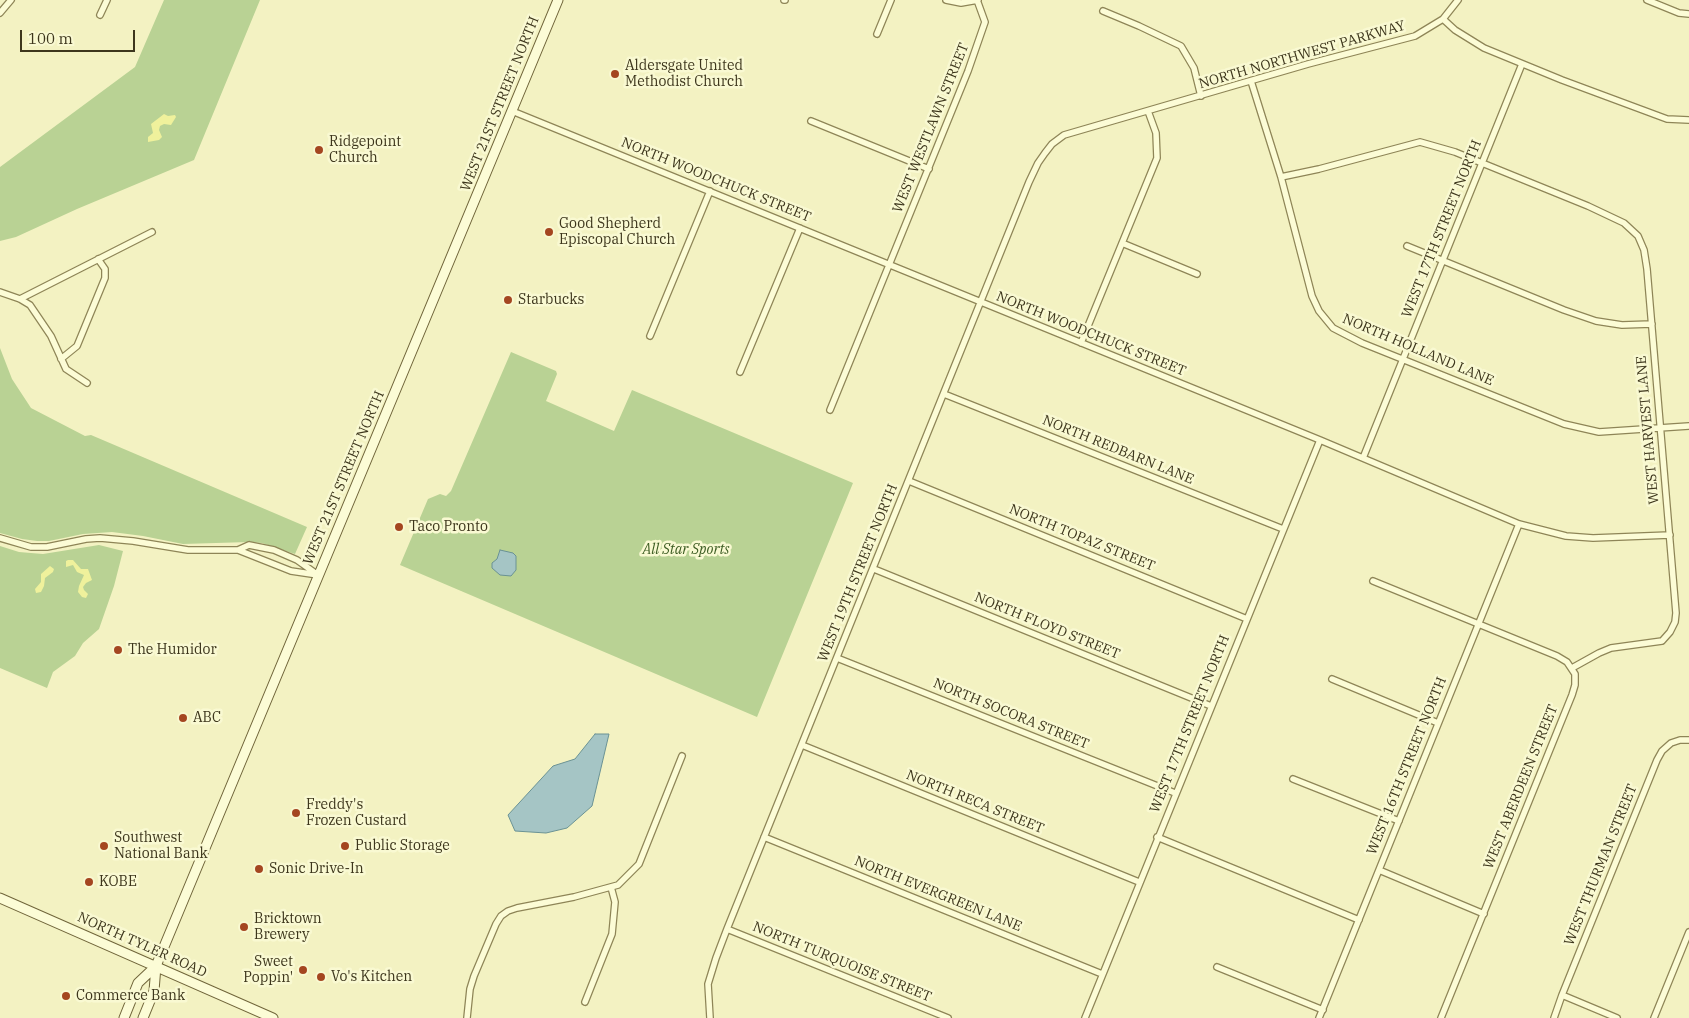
<!DOCTYPE html>
<style>
body{margin:0}
#map{position:relative;width:1689px;height:1018px;overflow:hidden;background:#f3f2c2;font-family:"IBM Plex Serif",serif}
canvas{display:block}
.scale{position:absolute;left:20px;top:30px;width:115px;height:22px;box-sizing:border-box;border:2px solid #3d361c;border-top:0;padding-left:6px;font-size:15px;line-height:18px;white-space:nowrap;color:#3d361c;-webkit-text-stroke:4px #f9f9d2;paint-order:stroke}
</style>
<div id="map">
<canvas width="1689" height="1018"></canvas>
<div class="scale">100 m</div>
</div>
<script>
const ctx = document.querySelector('canvas').getContext('2d');
ctx.lineJoin = 'round';
function fillPath(path, color) { ctx.fillStyle = color; ctx.fill(path, 'evenodd'); }
const poly = rows => new Path2D(rows.map(r => 'M' + r).join(''));
function trace(path, color, width, dash) { ctx.strokeStyle = color; ctx.lineWidth = width; ctx.lineCap = dash ? 'butt' : 'round'; ctx.setLineDash(dash || []); ctx.stroke(path); }
function drawText(font, color, halo, rows, align = 'center') {
  ctx.font = font + ' "IBM Plex Serif",serif'; ctx.lineWidth = 5; ctx.setLineDash([]); ctx.textBaseline = 'middle'; ctx.strokeStyle = halo; ctx.fillStyle = color; for (const [text, x, y, turn = 0] of rows) {
    ctx.save(); ctx.translate(x, y); ctx.rotate((+turn || 0) * Math.PI / 180); ctx.textAlign = isNaN(turn) ? turn : align; if (halo) ctx.strokeText(text, 0, 0); ctx.fillText(text, 0, 0); ctx.restore();
  }
}
fillPath(poly([
 [164,0,260,0,194,160,77,209,16,237,0,241,0,167,135,67],
 [0,348,12,379,31,408,85,436,91,435,307,527,295,554,262,543,249,542,183,544,143,536,112,532,83,534,49,541,37,541,22,539,0,533],
 [511,352,556,371,557,374,546,401,614,431,632,390,853,483,757,717,400,565,428,499,440,494,446,496,451,491],
 [99,545,123,551,114,586,99,629,83,643,75,656,53,672,47,688,0,668,0,546,19,552,43,554]
]), '#b9d294');
fillPath(poly([
 [164,114,168,116,175,115,176,117,171,125,164,124,160,126,159,130,162,137,159,140,148,142,148,137,153,133,151,124],
 [68,560,73,560,81,569,88,569,92,580,86,583,83,587,84,590,88,594,86,598,82,597,78,592,79,586,84,575,77,572,73,565,66,567,66,561],
 [50,566,54,569,53,572,45,578,44,586,41,592,36,593,35,589,41,582,41,574]
]), '#eff19c');
const water = poly([
 [500,550,513,553,516,556,516,570,511,576,500,575,492,568,492,563,497,559,500,550],
 [595,734,609,734,592,806,567,828,546,833,515,831,508,815,553,766,575,759,595,734]
]);
fillPath(water, '#a5c5c5');
trace(water, '#6a9294', 1);
const minor = poly([
 [784,0,785,0],
 [946,0,961,3,978,0],
 [1647,0,1679,13,1689,14],
 [1103,11,1139,26,1181,46,1194,68,1201,96],
 [0,13,11,0],
 [100,15,107,0],
 [1443,19,1455,30,1484,48,1562,80,1667,119,1689,120],
 [877,34,891,0],
 [1251,81,1281,177,1312,296,1319,311,1333,328,1362,343,1564,424,1599,432,1689,426],
 [512,111,1320,440,1519,524,1566,536,1593,538,1670,535],
 [811,121,929,169],
 [1281,177,1319,169,1420,142,1455,152,1588,206,1624,223,1638,236,1644,250,1647,269,1676,613,1675,622,1670,632,1662,641,1611,648,1599,653,1572,668],
 [1122,243,1197,274],
 [1407,246,1564,310,1596,321,1622,325,1652,324],
 [0,292,20,299,30,305,51,336,66,369,87,383],
 [20,299,152,232],
 [650,336,710,191],
 [1081,343,1157,158,1156,133,1148,111],
 [61,359,77,346,105,278,105,269,98,259],
 [740,372,800,228],
 [944,394,1283,529],
 [830,410,968,71,985,22,977,0],
 [1363,458,1522,64],
 [909,481,1247,619],
 [0,538,31,547,47,547,86,539,100,538,133,541,188,550,238,550],
 [249,545,274,550,297,560,318,575,291,571,238,550,249,545],
 [874,569,1211,706],
 [1373,581,1557,656,1567,662,1575,674,1575,685,1572,695,1441,1018],
 [837,658,1175,793],
 [1332,679,1438,723],
 [802,745,1139,882],
 [1293,779,1399,821],
 [764,837,1102,974],
 [1157,837,1359,920],
 [1379,870,1484,914],
 [727,929,948,1018],
 [1217,967,1323,1010],
 [1562,995,1617,1018],
 [585,1002,612,934,615,902,611,887],
 [467,1018,470,989,474,976,496,924,501,916,508,911,517,908,574,897,618,885,639,864,682,756],
 [710,1018,708,984,716,958,727,929,1029,182,1038,163,1045,153,1052,144,1064,135,1308,64,1415,36,1443,19,1458,0],
 [1085,1018,1320,440],
 [1319,1018,1519,524],
 [1554,1018,1562,995,1657,760,1662,751,1671,743,1680,740,1689,740],
 [1654,1018,1689,932]
]);
const secondary = poly([
 [0,898,273,1018],
 [124,1018,138,983,156,966],
 [143,1018,154,991,156,966,558,0]
]);
trace(minor, '#8e8557', 8);
trace(secondary, '#70653a', 11);
trace(minor, '#fcfcd6', 5.5);
trace(secondary, '#fcfcd6', 9);
for (const [x, y, r, color] of [
 [615,74,5,"#a44620"],
 [319,150,5,"#a44620"],
 [549,232,5,"#a44620"],
 [508,300,5,"#a44620"],
 [399,527,5,"#a44620"],
 [118,650,5,"#a44620"],
 [183,718,5,"#a44620"],
 [296,813,5,"#a44620"],
 [104,846,5,"#a44620"],
 [345,846,5,"#a44620"],
 [259,869,5,"#a44620"],
 [89,882,5,"#a44620"],
 [244,927,5,"#a44620"],
 [303,970,5,"#a44620"],
 [321,977,5,"#a44620"],
 [66,996,5,"#a44620"]
]) { const dot = new Path2D(); dot.arc(x, y, r, 0, 2 * Math.PI); ctx.fillStyle = color; ctx.fill(dot); trace(dot, '#f9f9d2', 2); }
drawText('14px', '#3d361c', '#f9f9d2', [
 ["NORTH NORTHWEST PARKWAY",1302,55,-16],
 ["WEST 21ST STREET NORTH",500,104,-68],
 ["WEST WESTLAWN STREET",931,128,-68],
 ["NORTH WOODCHUCK STREET",716,180,22],
 ["WEST 17TH STREET NORTH",1442,229,-68],
 ["NORTH WOODCHUCK STREET",1091,334,22],
 ["NORTH HOLLAND LANE",1418,350,23],
 ["WEST HARVEST LANE",1648,430,-95],
 ["NORTH REDBARN LANE",1118,450,22],
 ["WEST 21ST STREET NORTH",344,478,-67],
 ["NORTH TOPAZ STREET",1082,538,22],
 ["WEST 19TH STREET NORTH",858,573,-68],
 ["NORTH FLOYD STREET",1047,626,22],
 ["NORTH SOCORA STREET",1011,714,22],
 ["WEST 17TH STREET NORTH",1190,724,-68],
 ["WEST 16TH STREET NORTH",1407,766,-68],
 ["WEST ABERDEEN STREET",1521,787,-68],
 ["NORTH RECA STREET",975,802,22],
 ["WEST THURMAN STREET",1601,865,-68],
 ["NORTH EVERGREEN LANE",938,894,22],
 ["NORTH TYLER ROAD",142,945,24],
 ["NORTH TURQUOISE STREET",842,962,22]
]);
drawText('14px', '#3d361c', '#f9f9d2', [
 ["Aldersgate United",625,66],
 ["Methodist Church",625,82],
 ["Ridgepoint",329,142],
 ["Church",329,158],
 ["Good Shepherd",559,224],
 ["Episcopal Church",559,240],
 ["Starbucks",518,300],
 ["Taco Pronto",409,527],
 ["The Humidor",128,650],
 ["ABC",193,718],
 ["Freddy's",306,805],
 ["Frozen Custard",306,821],
 ["Southwest",114,838],
 ["National Bank",114,854],
 ["Public Storage",355,846],
 ["Sonic Drive-In",269,869],
 ["KOBE",99,882],
 ["Bricktown",254,919],
 ["Brewery",254,935],
 ["Sweet",293,962,"right"],
 ["Poppin'",293,978,"right"],
 ["Vo's Kitchen",331,977],
 ["Commerce Bank",76,996]
], 'left');
drawText('italic 14px', '#3b5b21', '#f9f9d2', [
 ["All Star Sports",686,550]
]);
</script>
